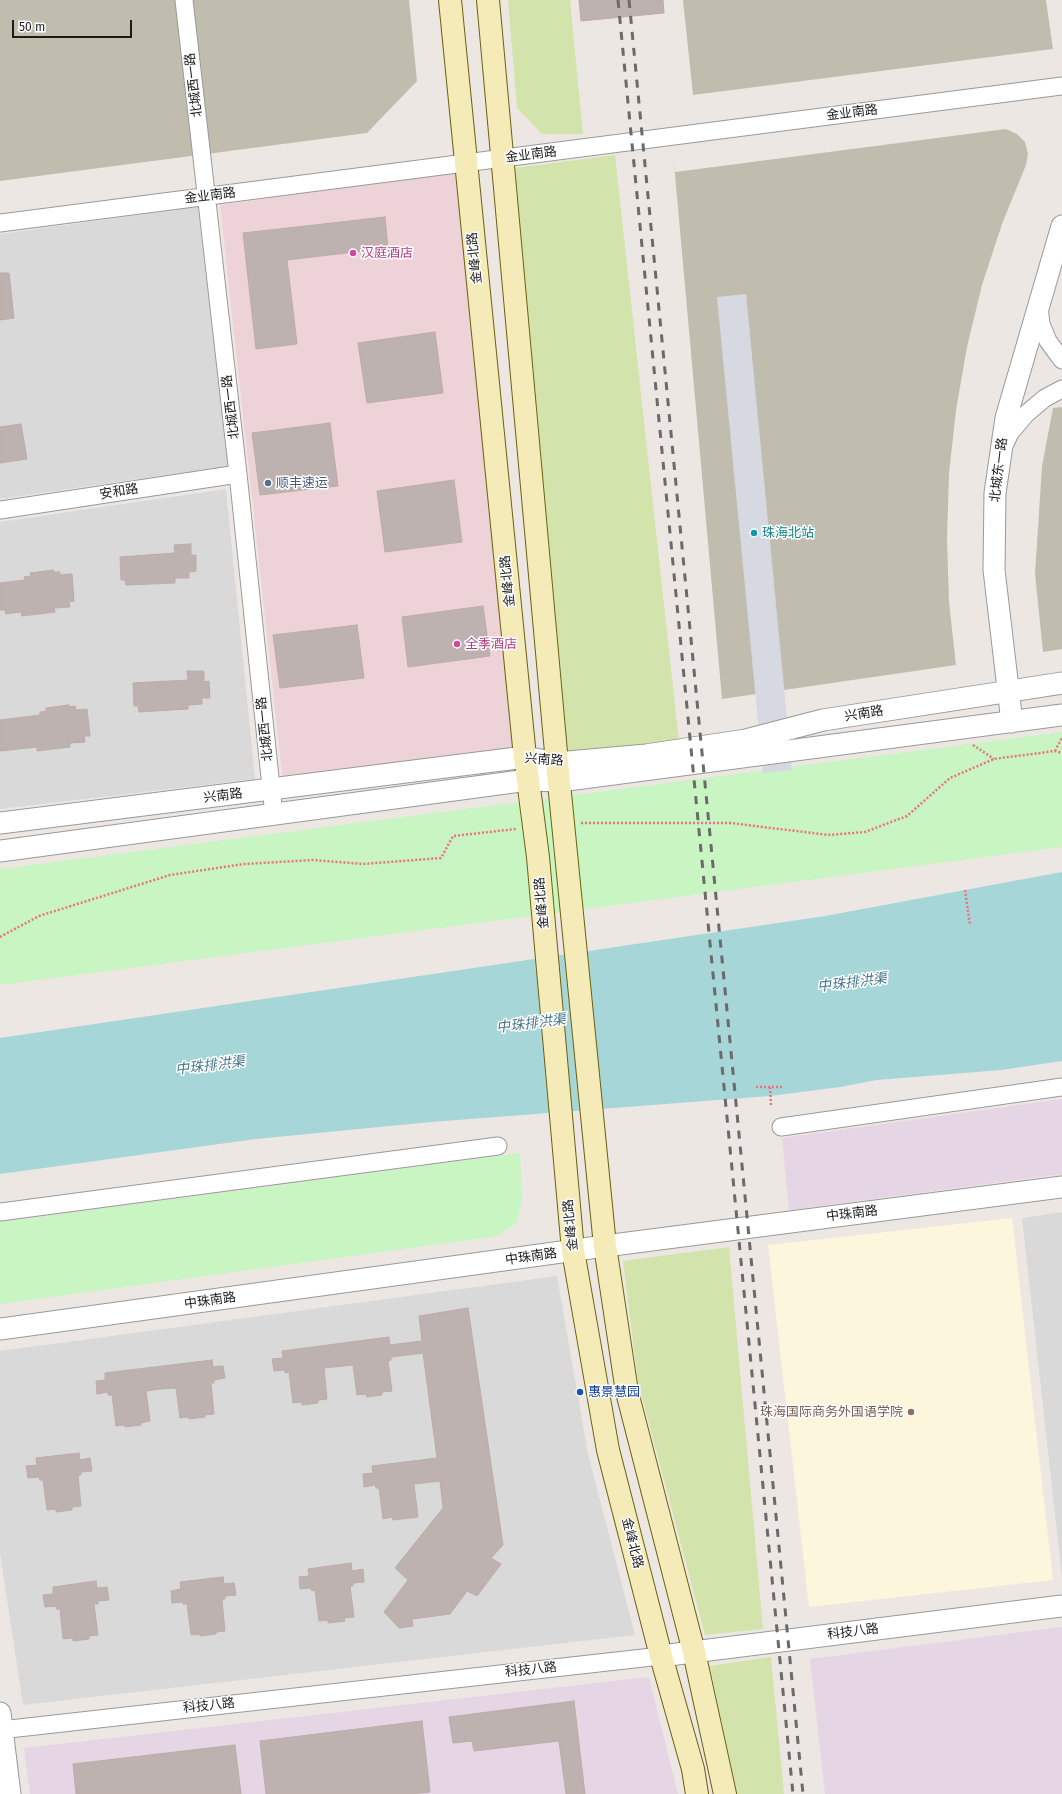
<!DOCTYPE html>
<meta charset="utf-8">
<style>
body{margin:0}
#map{position:relative;width:1062px;height:1794px;overflow:hidden;background:#ede7e3;font-family:"Fira Sans",sans-serif}
canvas{display:block}
.scale{position:absolute;left:12px;top:20px;width:120px;height:18px;box-sizing:border-box;border:2px solid #1c1c1c;border-top:0;padding-left:5px;font-size:12px;line-height:14px;white-space:nowrap;color:#1c1c1c;-webkit-text-stroke:3px #fff;paint-order:stroke}
</style>
<div id="map">
<canvas width="1062" height="1794"></canvas>
<div class="scale">50 m</div>
</div>
<script>
const ctx = document.querySelector('canvas').getContext('2d');
ctx.lineJoin = 'round';
function fillPath(path, color) { ctx.fillStyle = color; ctx.fill(path, 'evenodd'); }
const poly = rows => new Path2D(rows.map(r => 'M' + r).join(''));
function trace(path, color, width, dash) { ctx.strokeStyle = color; ctx.lineWidth = width; ctx.lineCap = dash ? 'butt' : 'round'; ctx.setLineDash(dash || []); ctx.stroke(path); }
function drawText(font, color, halo, rows, align = 'center') {
  ctx.font = font + ' "Fira Sans","Noto Sans SC",sans-serif'; ctx.lineWidth = 3; ctx.setLineDash([]); ctx.textBaseline = 'middle'; ctx.strokeStyle = halo; ctx.fillStyle = color; for (const [text, x, y, turn = 0] of rows) {
    ctx.save(); ctx.translate(x, y); ctx.rotate((+turn || 0) * Math.PI / 180); ctx.textAlign = isNaN(turn) ? turn : align; if (halo) ctx.strokeText(text, 0, 0); ctx.fillText(text, 0, 0); ctx.restore();
  }
}
fillPath(poly([
 [198,207,228,466,0,499,0,234],
 [226,489,255,779,0,809,0,522],
 [1062,1212,1062,1577,1022,1218],
 [557,1276,588,1454,635,1635,23,1705,0,1553,0,1351]
]), '#dad9d9');
fillPath(poly([
 [457,172,516,750,283,783,220,205]
]), '#edd3d7');
fillPath(poly([
 [1062,1099,1062,1174,789,1210,782,1138],
 [1062,1627,1062,1794,825,1794,810,1659],
 [649,1677,678,1794,30,1794,24,1748]
]), '#e5d5e5');
fillPath(poly([
 [1012,1218,1053,1580,809,1607,768,1245]
]), '#fcf6dc');
fillPath(poly([
 [0,0,409,0,417,81,367,133,0,181],
 [683,0,1046,0,1053,49,693,95],
 [1006,129,1017,134,1025,142,1028,154,1026,165,1002,224,982,285,967,347,956,410,949,474,947,538,949,602,956,665,722,699,673,152,675,172],
 [1062,407,1062,649,1043,652,1035,574,1042,466,1053,408]
]), '#c0bdaf');
fillPath(poly([
 [508,0,570,0,583,134,542,134,517,108],
 [615,155,679,742,566,753,515,168],
 [729,1247,763,1629,705,1635,638,1382,623,1261],
 [771,1657,784,1794,737,1794,710,1666]
]), '#d2e4ac');
fillPath(poly([
 [1062,732,1062,847,0,985,0,869],
 [520,1153,522,1201,517,1222,498,1236,0,1304,0,1222]
]), '#c8f5c2');
fillPath(poly([
 [746,294,792,770,763,773,717,297]
]), '#d7d9e2');
fillPath(poly([
 [1062,872,1062,1061,1001,1070,877,1080,840,1087,770,1096,431,1122,256,1139,0,1174,0,1038,825,916]
]), '#a6d6d7');
const building = poly([
 [579,0,663,0,664,13,581,21,579,0],
 [385,217,388,248,287,260,297,344,256,349,243,233,385,217],
 [0,273,9,273,14,318,0,320,0,273],
 [435,332,443,393,367,403,358,343,435,332],
 [330,423,338,486,260,495,252,433,330,423],
 [21,424,27,459,0,463,0,427,21,424],
 [454,480,462,542,385,552,377,491,454,480],
 [191,544,191,555,196,555,196,571,189,572,189,578,175,578,175,583,126,585,125,580,121,580,120,557,175,553,174,545,191,544],
 [53,570,54,572,60,572,60,575,72,574,74,601,69,602,70,607,54,608,55,612,22,616,21,612,6,614,5,610,0,610,0,583,25,580,24,577,31,576,30,573,53,570],
 [483,606,490,656,408,667,402,617,483,606],
 [357,625,364,678,280,688,273,635,357,625],
 [187,671,204,671,204,682,209,681,210,698,202,698,202,704,188,705,188,709,139,712,138,706,134,706,133,683,188,680,187,671],
 [69,705,69,707,75,706,76,710,87,709,90,736,84,736,85,742,70,743,70,747,37,751,37,747,0,751,0,720,40,715,40,712,46,711,46,708,69,705],
 [468,1308,503,1545,491,1558,501,1564,477,1596,467,1591,450,1614,412,1619,413,1626,399,1628,384,1612,408,1580,395,1568,443,1508,440,1481,414,1484,418,1517,393,1520,392,1517,383,1519,379,1488,376,1488,375,1485,364,1487,363,1474,373,1473,372,1466,437,1458,423,1353,391,1357,391,1360,388,1361,392,1391,382,1392,382,1395,367,1397,366,1394,357,1395,353,1365,324,1368,327,1399,318,1400,318,1403,302,1405,302,1402,293,1403,289,1372,285,1373,285,1370,274,1371,272,1359,283,1358,282,1351,389,1337,390,1345,422,1341,419,1316,468,1308],
 [212,1360,213,1367,223,1366,225,1378,214,1380,214,1383,211,1383,214,1414,205,1415,205,1417,189,1419,189,1417,180,1418,176,1388,160,1389,146,1391,150,1421,141,1423,141,1425,125,1427,125,1425,116,1426,112,1395,108,1395,108,1392,97,1394,96,1381,105,1380,105,1373,212,1360],
 [79,1453,80,1460,90,1458,92,1471,81,1472,81,1475,78,1475,81,1506,72,1507,72,1510,56,1512,56,1509,47,1510,43,1480,40,1480,39,1477,28,1478,26,1466,37,1465,36,1458,79,1453],
 [351,1563,352,1571,363,1569,364,1582,353,1583,353,1586,350,1586,354,1617,344,1618,345,1621,328,1623,328,1620,319,1621,315,1590,312,1591,311,1588,300,1589,299,1577,309,1576,308,1569,351,1563],
 [223,1577,224,1584,234,1583,236,1595,225,1596,225,1599,222,1600,225,1631,216,1632,216,1634,200,1636,200,1634,191,1635,187,1604,183,1604,183,1602,172,1603,171,1591,181,1589,180,1582,223,1577],
 [96,1581,97,1588,107,1587,109,1600,98,1601,98,1604,94,1604,98,1635,89,1636,89,1639,73,1641,73,1638,63,1639,60,1609,56,1609,56,1606,45,1607,43,1595,53,1594,53,1587,96,1581],
 [574,1701,585,1794,566,1794,559,1741,474,1751,472,1741,453,1743,449,1717,574,1701],
 [422,1721,430,1792,411,1794,266,1794,260,1741,422,1721],
 [235,1745,241,1794,76,1794,73,1764,235,1745]
]);
fillPath(building, '#bdb2b0');
trace(building, '#bdaca6', 1);
const minor = poly([
 [184,0,238,474,274,815],
 [0,223,1062,86],
 [1039,306,1041,324,1048,341,1062,360],
 [1004,446,1010,433,1026,414,1045,398,1062,389],
 [0,510,238,474],
 [781,1127,1062,1087],
 [0,1212,498,1146],
 [0,1730,661,1656]
]);
const tertiary = poly([
 [1012,722,994,570,995,493,1006,418,1062,226],
 [0,823,525,757,557,763,646,755,746,740,823,720,1062,683],
 [0,851,528,780,560,781,1062,715],
 [0,1329,605,1246,1062,1187],
 [661,1656,1062,1606],
 [0,1713,10,1794]
]);
const secondary = poly([
 [450,0,525,757,538,857,573,1251,608,1450,661,1656,693,1769,697,1794],
 [488,0,557,763,605,1246,627,1392,694,1652,725,1794]
]);
trace(minor, '#999', 19);
trace(tertiary, '#999', 23);
trace(secondary, '#6a610d', 24);
trace(poly([
 [973,745,994,759],
 [1055,751,1062,738],
 [581,823,731,823,828,835,865,832,907,816,950,778,994,759,1055,751,1062,753],
 [965,890,970,925],
 [0,937,39,916,170,875,244,864,313,860,363,864,441,858,453,836,516,829],
 [756,1087,784,1087],
 [770,1087,771,1105]
]), '#ee727e', 2.5, [2, 2]);
trace(minor, '#fff', 17);
trace(tertiary, '#fff', 21);
trace(secondary, '#f4ebb9', 22);
trace(poly([
 [618,0,793,1794],
 [629,0,803,1794]
]), '#6a6a6a', 3, [8, 8]);
for (const [x, y, r, color] of [
 [353,253,4,"#d1479c"],
 [268,483,4,"#5c6f8a"],
 [754,533,4,"#0f9aa8"],
 [457,644,4,"#d1479c"],
 [580,1392,4,"#1a4fb4"],
 [911,1412,4,"#8d6e63"]
]) { const dot = new Path2D(); dot.arc(x, y, r, 0, 2 * Math.PI); ctx.fillStyle = color; ctx.fill(dot); trace(dot, '#fff', 1.5); }
drawText('13px', '#1c1c1c', '#fff', [
 ["北城西一路",194,85,-97],
 ["金业南路",852,113,-7],
 ["金业南路",531,155,-7],
 ["金业南路",210,196,-7],
 ["金峰北路",475,258,-96],
 ["北城西一路",231,407,-97],
 ["北城东一路",999,470,-83],
 ["安和路",119,492,-9],
 ["金峰北路",508,581,-96],
 ["兴南路",864,714,-9],
 ["北城西一路",265,729,-96],
 ["兴南路",544,760,4],
 ["兴南路",223,796,-7],
 ["金峰北路",542,903,-95],
 ["中珠南路",852,1214,-7],
 ["金峰北路",571,1225,-96],
 ["中珠南路",531,1257,-8],
 ["中珠南路",210,1301,-8],
 ["金峰北路",632,1543,76],
 ["科技八路",853,1632,-7],
 ["科技八路",531,1670,-6],
 ["科技八路",209,1706,-6]
]);
drawText('13px', '#b23c85', '#fff', [
 ["汉庭酒店",361,253],
 ["全季酒店",465,644]
], 'left');
drawText('13px', '#4e5e75', '#fff', [
 ["顺丰速运",276,483]
], 'left');
drawText('13px', '#0d838f', '#fff', [
 ["珠海北站",762,533]
], 'left');
drawText('13px', '#164399', '#fff', [
 ["惠景慧园",588,1392]
], 'left');
drawText('13px', '#785e54', '#fff', [
 ["珠海国际商务外国语学院",903,1412]
], 'right');
drawText('italic 14px', '#47798e', '#fff', [
 ["中珠排洪渠",852,983,-7],
 ["中珠排洪渠",531,1024,-7],
 ["中珠排洪渠",210,1066,-7]
]);
</script>
